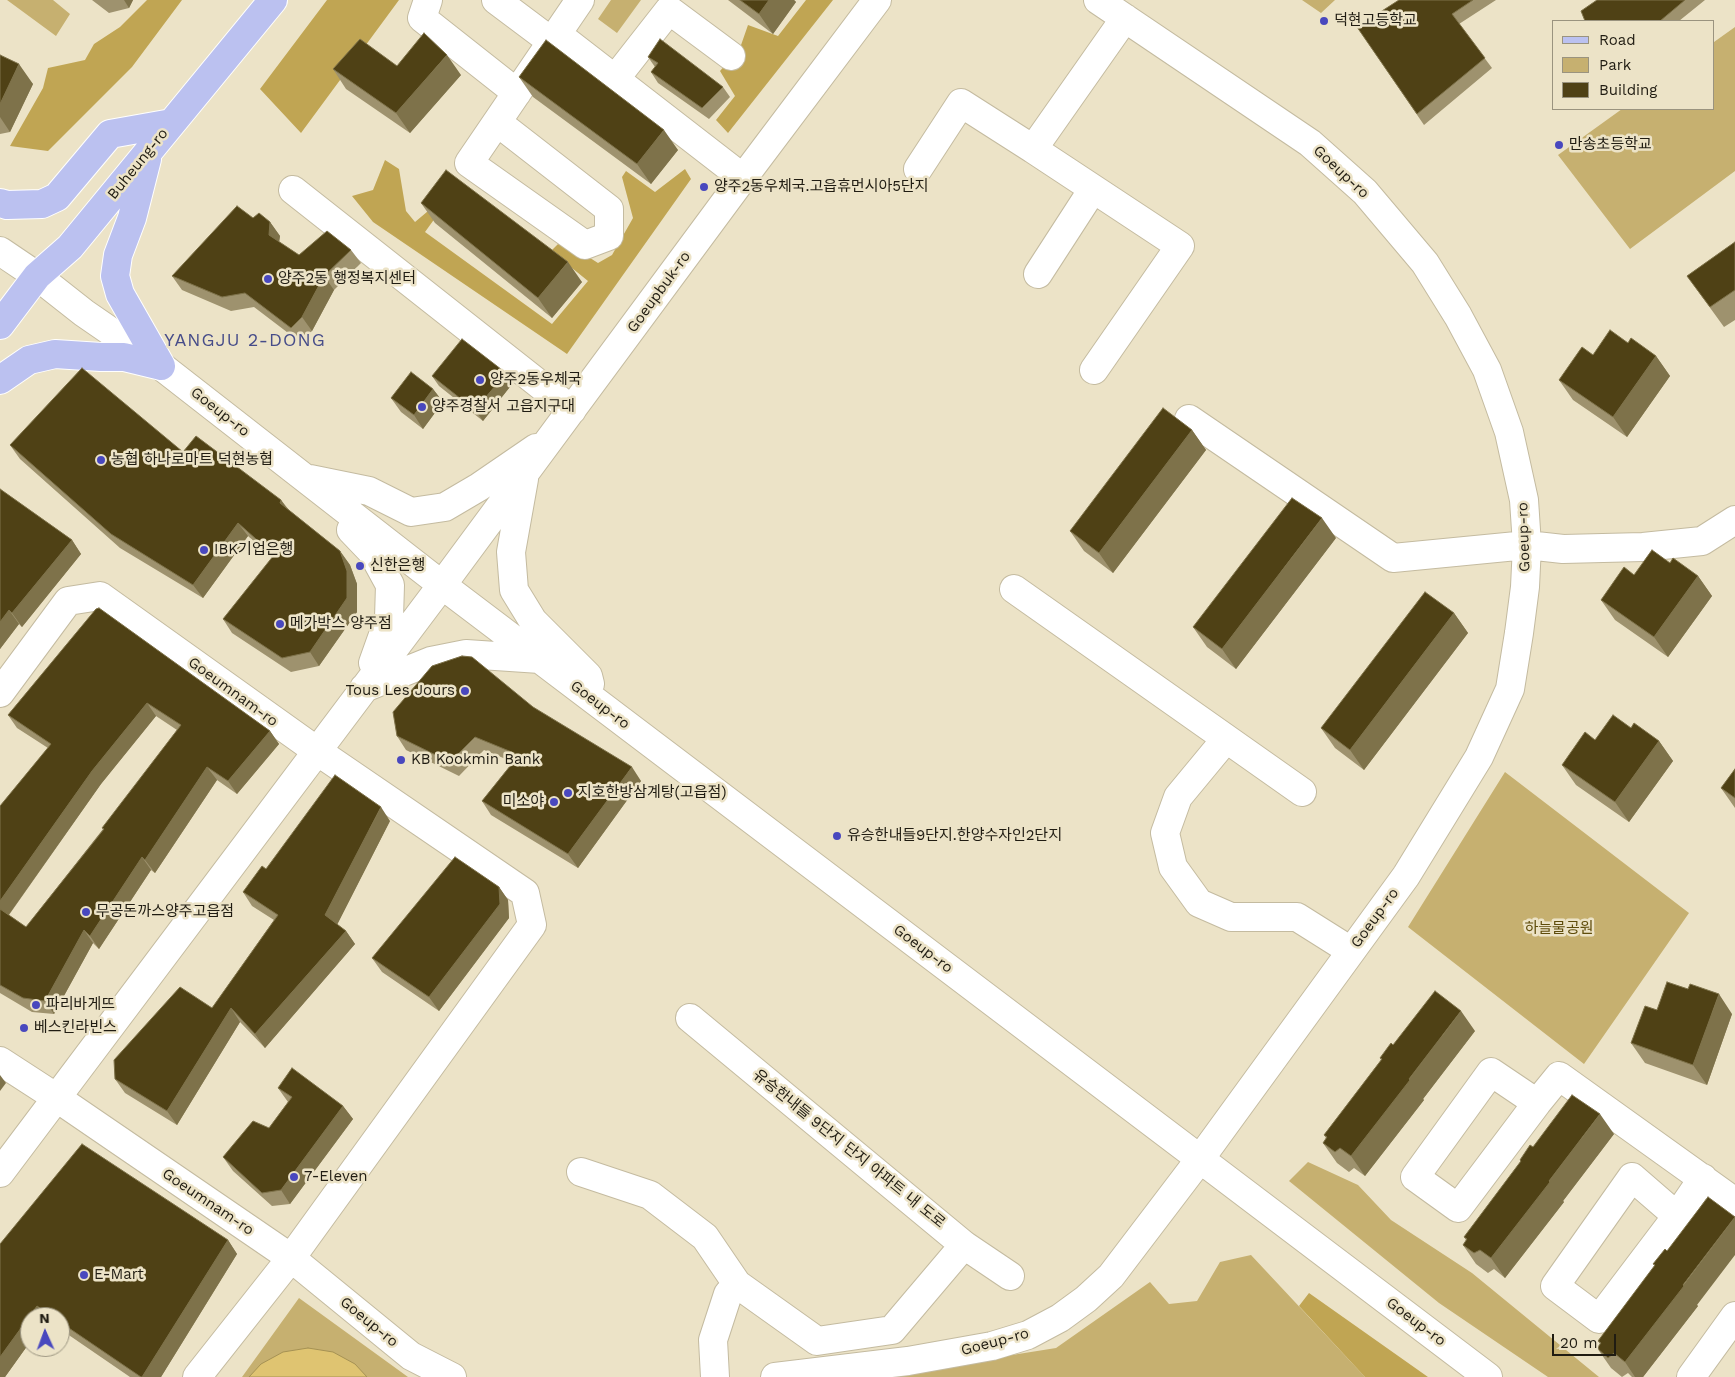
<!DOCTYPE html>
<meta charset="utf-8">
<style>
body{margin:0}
#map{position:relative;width:1735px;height:1377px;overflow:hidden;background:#ece3c7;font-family:"Work Sans",sans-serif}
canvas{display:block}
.legend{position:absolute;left:1552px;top:20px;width:162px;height:90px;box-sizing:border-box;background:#ece3c7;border:1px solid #9a937f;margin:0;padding:6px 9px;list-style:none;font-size:15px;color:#201c12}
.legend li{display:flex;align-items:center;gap:10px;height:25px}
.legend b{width:25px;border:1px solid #9a937f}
.north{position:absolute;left:20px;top:1307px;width:50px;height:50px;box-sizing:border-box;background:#ece3c7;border:1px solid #9a937f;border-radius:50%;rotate:358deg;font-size:14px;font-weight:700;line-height:20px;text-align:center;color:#201c12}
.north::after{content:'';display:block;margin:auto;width:18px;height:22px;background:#4948be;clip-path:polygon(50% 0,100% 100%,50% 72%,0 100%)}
.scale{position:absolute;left:1552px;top:1334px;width:64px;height:22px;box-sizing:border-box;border:2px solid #201c12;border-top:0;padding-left:6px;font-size:15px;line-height:18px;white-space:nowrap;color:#201c12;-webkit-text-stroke:4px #ece3c7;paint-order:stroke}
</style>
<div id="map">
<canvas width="1735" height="1377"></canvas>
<ul class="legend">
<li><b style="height:6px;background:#bbc1f0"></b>Road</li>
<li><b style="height:14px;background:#c6b070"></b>Park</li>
<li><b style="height:14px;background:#4f4115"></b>Building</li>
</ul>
<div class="north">N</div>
<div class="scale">20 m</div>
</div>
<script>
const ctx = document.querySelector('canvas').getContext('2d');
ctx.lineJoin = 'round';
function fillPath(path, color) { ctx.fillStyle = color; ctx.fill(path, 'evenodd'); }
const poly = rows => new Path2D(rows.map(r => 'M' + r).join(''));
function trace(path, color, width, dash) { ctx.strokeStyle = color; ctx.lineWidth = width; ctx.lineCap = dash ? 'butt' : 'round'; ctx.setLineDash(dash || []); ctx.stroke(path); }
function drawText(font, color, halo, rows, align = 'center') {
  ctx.font = font + ' "Work Sans","Noto Sans KR",sans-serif'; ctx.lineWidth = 5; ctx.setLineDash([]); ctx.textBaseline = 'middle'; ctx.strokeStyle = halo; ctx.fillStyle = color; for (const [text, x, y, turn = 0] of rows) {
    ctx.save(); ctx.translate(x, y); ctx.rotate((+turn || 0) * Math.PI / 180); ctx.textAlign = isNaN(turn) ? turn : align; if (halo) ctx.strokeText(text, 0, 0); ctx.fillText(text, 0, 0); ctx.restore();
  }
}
fillPath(poly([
 [7,0,53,0,70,14,56,36],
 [611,0,641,0,617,33,598,19],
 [1302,0,1335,0,1321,13],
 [1735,27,1735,171,1630,249,1558,155,1622,109,1714,109,1714,42],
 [1505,772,1689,913,1584,1064,1408,927],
 [1308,1162,1358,1185,1391,1220,1472,1273,1599,1377,1548,1377,1439,1303,1289,1181],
 [1251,1255,1365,1377,874,1377,1056,1348,1150,1282,1169,1304,1197,1301,1220,1262],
 [299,1298,408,1377,242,1377]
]), '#c6b070');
fillPath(poly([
 [147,0,182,0,132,67,48,151,10,146,43,88,48,68,85,60,94,44,120,27],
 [327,0,399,0,301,133,260,89],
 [806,0,833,0,728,133,716,120,735,96,720,71,740,48,748,25,778,36],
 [385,160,399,169,406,211,415,222,459,185,425,232,552,324,588,281,551,251,562,240,598,263,612,255,633,218,622,177,626,171,655,192,685,169,691,179,567,354,373,222,352,196,373,190],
 [1309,1293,1428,1377,1365,1377,1299,1306]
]), '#c0a553');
const water = poly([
 [308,1348,333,1352,355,1364,367,1377,249,1377,261,1364,283,1352,308,1348]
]);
fillPath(water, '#dfc471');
trace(water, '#a69254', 1);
const minor = poly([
 [428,0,422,18,517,93],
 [496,0,552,42],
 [557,34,743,178],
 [615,79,669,10,731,56],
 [497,122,609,209,609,236,585,245,469,163,580,0],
 [918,169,961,103,1033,149],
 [293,190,572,410],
 [0,251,37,276,84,313,161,366,442,585,1488,1377],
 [1038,274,1093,189],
 [1094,370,1180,246,1033,149,1125,18],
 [1189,419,1393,558,1527,545,1563,549,1643,547,1702,541,1735,520],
 [310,479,369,491,411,512,445,507,479,487,536,448],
 [524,479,511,552,514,590,533,621,588,676,590,684],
 [351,530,372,552,390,585,389,618,373,663],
 [1014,589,1302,792],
 [364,688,431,661,466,654,540,659],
 [0,693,68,601,100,596,317,751,525,893,532,925,291,1258,197,1377],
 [1226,739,1178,797,1165,833,1173,867,1199,903,1231,917,1297,917,1351,951],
 [690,1018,964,1245,1010,1276],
 [0,1061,57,1098,291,1258,411,1356,452,1377],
 [1537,1103,1491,1072,1415,1177,1458,1208,1537,1103,1559,1076,1735,1202],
 [581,1172,650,1195,705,1237,737,1284],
 [0,1173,442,585,743,178,877,0],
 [1677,1216,1632,1177,1555,1286,1599,1319,1677,1216,1703,1178],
 [715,1377,713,1340,728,1294,737,1284,817,1341,892,1330,964,1245],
 [775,1377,908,1361,992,1346,1028,1335,1060,1318,1086,1299,1111,1276,1200,1159,1406,876,1479,757,1510,689,1519,633,1525,587,1527,545,1524,500,1509,432,1487,370,1458,316,1425,263,1365,192,1310,143,1098,0],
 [1691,1377,1735,1316]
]);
const major = poly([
 [147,159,132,218,118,255,115,276,120,294,161,366],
 [0,203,7,205,42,204,57,197,110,134,172,123],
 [0,325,37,276,70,247,273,0],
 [0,380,29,360,55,354,101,357,124,357,161,366]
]);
trace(minor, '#c4bba0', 30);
trace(major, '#fff', 30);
trace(minor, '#fff', 28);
trace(major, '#bbc1f0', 28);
fillPath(poly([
 [92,0,133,0,129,8,109,13],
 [728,0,794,0,796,2,773,34],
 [1399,0,1496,0,1459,24,1492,68,1424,125,1357,27],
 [1597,0,1705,0,1679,21,1585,21],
 [0,55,33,84,10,132,0,134],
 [648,57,723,87,730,97,709,119,658,83,651,72,655,67],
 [397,66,461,75,410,133,346,89,333,69],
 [519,77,678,150,651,184,533,97],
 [421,203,582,282,552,318,435,223],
 [253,218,270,222,280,236,279,242,299,255,351,250,361,263,334,290,312,331,300,342,254,307,231,311,182,290,172,276],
 [1735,242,1735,320,1724,327,1687,276],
 [1628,343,1656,356,1670,376,1627,437,1573,400,1559,380,1593,355],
 [506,373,513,383,483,421,439,386,432,376],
 [433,389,443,402,423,429,401,412,391,398],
 [1192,430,1206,450,1113,573,1084,551,1070,531],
 [10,445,183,452,281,500,289,510,340,551,350,565,357,584,357,612,319,666,291,672,232,633,223,619,272,558,248,536,203,598,120,548,20,459],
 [0,489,72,540,81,554,22,627,19,624,0,649],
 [1336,538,1236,669,1207,647,1193,627],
 [1634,575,1698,576,1712,596,1668,657,1615,620,1601,600],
 [96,609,270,731,279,744,237,794,217,780,155,873,151,870,99,949,93,943,54,1014,32,1012,0,993,0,806,48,748,17,728,8,715],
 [156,716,177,730,103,829,26,927,9,915,101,784],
 [1454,613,1468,633,1364,770,1335,748,1321,728],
 [533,707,641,781,578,868,491,815,482,801,513,762,484,750,459,776,406,750,397,736],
 [1631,728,1659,741,1673,761,1629,822,1576,785,1562,765,1595,740],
 [1735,769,1735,808,1721,788],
 [390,821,337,924,346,931,355,944,265,1048,240,1022,177,1125,125,1093,115,1079,212,1008,274,920,252,906,243,892,266,869],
 [499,887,508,900,509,918,439,1011,382,972,372,958],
 [1657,1010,1732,1014,1707,1085,1645,1063,1631,1043],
 [1475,1031,1423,1099,1424,1100,1365,1176,1354,1168,1349,1172,1337,1163,1323,1143,1326,1138,1324,1135,1381,1060,1380,1058,1393,1045],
 [278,1088,343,1106,353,1119,290,1204,272,1206,233,1171,223,1157,269,1128,288,1102],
 [1614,1134,1563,1201,1564,1202,1505,1278,1494,1269,1488,1273,1476,1264,1463,1245,1466,1240,1464,1237,1521,1161,1520,1160,1533,1147],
 [228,1240,237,1254,161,1377,130,1377,60,1329,60,1317,30,1317,30,1342,5,1377,0,1377,0,1244],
 [1653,1264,1698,1306,1643,1377,1632,1377,1628,1373,1622,1377,1611,1368,1597,1348,1600,1344,1598,1341,1655,1266]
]), '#9e926e');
fillPath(poly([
 [124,0,133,0,129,8],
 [769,0,794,0,796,2,773,34,759,14],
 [447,55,461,75,410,133,396,113],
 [19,64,33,84,10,132,0,117,0,104],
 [664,130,678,150,651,184,637,164],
 [270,222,280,236,278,249,269,235],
 [568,262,582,282,552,318,538,298],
 [324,276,334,290,312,331,302,317],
 [1656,356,1670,376,1627,437,1613,417],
 [506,373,513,383,483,421,475,410],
 [433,389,443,402,423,429,414,415],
 [1192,430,1206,450,1113,573,1099,553],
 [281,500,291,514,280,503],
 [1322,518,1336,538,1236,669,1222,649],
 [238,523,248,536,203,598,193,585],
 [72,540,81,554,22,627,12,613],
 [340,551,350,565,357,584,357,612,319,666,310,652],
 [1698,576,1712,596,1668,657,1654,637],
 [9,610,19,624,0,649,0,622],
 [1454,613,1468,633,1364,770,1350,750],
 [147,703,156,716,101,784,5,920,0,912,0,901,92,771],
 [270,731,279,744,237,794,228,781],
 [1659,741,1673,761,1629,822,1615,802],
 [207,767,217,780,155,873,145,860],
 [632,767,641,781,578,868,568,854],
 [381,807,390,821,335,929,325,915],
 [142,857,151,870,99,949,90,936],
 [499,887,508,900,509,918,439,1011,429,997],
 [84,930,93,943,54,1014,45,1001],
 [346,931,355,944,265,1048,255,1034],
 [1719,994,1732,1014,1707,1085,1693,1065],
 [231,1008,240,1022,177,1125,167,1111],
 [1461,1011,1475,1031,1423,1099,1424,1100,1365,1176,1351,1156],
 [0,1075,6,1083,0,1091],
 [343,1106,353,1119,290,1204,281,1190],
 [1600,1114,1614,1134,1563,1201,1564,1202,1505,1278,1491,1258],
 [1735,1217,1735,1255,1697,1305,1698,1306,1643,1377,1635,1377,1625,1362],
 [228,1240,237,1254,161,1377,142,1377],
 [37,1306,44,1317,30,1317,30,1342,5,1377,0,1377,0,1357]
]), '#7e724a');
const building = poly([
 [740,0,769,0,759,14,740,0],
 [1399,0,1473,0,1452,14,1485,58,1417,114,1357,27,1399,0],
 [1597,0,1685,0,1660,21,1585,21,1581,11,1597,0],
 [424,33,447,55,396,113,333,69,360,39,397,66,424,33],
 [660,39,723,87,702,108,651,72,658,63,648,57,660,39],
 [546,40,664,130,637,164,519,77,546,40],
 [0,55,19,64,0,104,0,55],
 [446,170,568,262,538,298,421,203,446,170],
 [237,206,253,218,259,213,270,222,269,235,299,255,327,231,351,250,324,276,302,317,291,328,245,293,222,297,172,276,237,206],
 [1735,242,1735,290,1710,307,1687,276,1735,242],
 [1610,330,1628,343,1631,338,1656,356,1613,417,1559,380,1582,347,1593,355,1610,330],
 [462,339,506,373,475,410,432,376,462,339],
 [82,368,183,452,196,436,281,500,280,503,340,551,347,571,347,598,310,652,282,658,223,619,274,555,238,523,193,585,111,534,10,445,82,368],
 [411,372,433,389,414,415,391,398,411,372],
 [1163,408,1192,430,1099,553,1070,531,1163,408],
 [0,489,72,540,12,613,9,610,0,622,0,489],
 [1292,498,1322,518,1222,649,1193,627,1292,498],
 [1652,550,1670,563,1673,558,1698,576,1654,637,1601,600,1624,567,1634,575,1652,550],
 [1425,592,1454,613,1350,750,1321,728,1425,592],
 [99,608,270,731,228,781,207,767,145,860,142,857,90,936,84,930,45,1001,23,998,0,985,0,909,26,927,104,829,102,828,181,725,147,703,92,771,0,901,0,806,51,744,8,715,96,609,99,608],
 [462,656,472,657,533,707,632,767,568,854,482,801,519,755,475,737,450,762,397,736,393,712,432,666,462,656],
 [1613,715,1631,728,1634,723,1659,741,1615,802,1562,765,1585,732,1595,740,1613,715],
 [1735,769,1735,798,1721,788,1735,769],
 [335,775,381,807,325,915,346,931,255,1034,231,1008,167,1111,115,1079,114,1060,180,987,212,1008,278,915,243,892,262,866,266,869,335,775],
 [455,857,499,887,500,904,429,997,372,958,455,857],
 [1667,982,1688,989,1690,984,1719,994,1693,1065,1631,1043,1645,1006,1657,1010,1667,982],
 [1435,991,1461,1011,1409,1079,1410,1080,1351,1156,1340,1148,1335,1152,1323,1143,1327,1137,1324,1135,1382,1059,1380,1058,1391,1043,1393,1045,1435,991],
 [292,1068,343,1106,281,1190,262,1193,223,1157,253,1121,269,1128,292,1097,278,1088,292,1068],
 [1572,1095,1600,1114,1549,1181,1550,1182,1491,1258,1480,1250,1474,1253,1463,1245,1467,1239,1464,1237,1521,1161,1520,1160,1530,1145,1533,1147,1572,1095],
 [82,1144,228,1240,142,1377,141,1377,60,1322,60,1317,53,1317,37,1306,0,1357,0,1244,82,1144],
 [1708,1197,1735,1217,1683,1285,1684,1286,1625,1362,1614,1353,1608,1358,1597,1348,1601,1343,1598,1341,1655,1265,1653,1264,1665,1249,1667,1251,1708,1197]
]);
fillPath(building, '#4f4115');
trace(building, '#7e724a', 1);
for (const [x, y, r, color] of [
 [1324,21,5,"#4948be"],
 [1559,145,5,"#4948be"],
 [704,187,5,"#4948be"],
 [268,279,5,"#4948be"],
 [480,380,5,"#4948be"],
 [422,407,5,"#4948be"],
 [101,460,5,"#4948be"],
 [204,550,5,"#4948be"],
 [360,566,5,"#4948be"],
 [280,624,5,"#4948be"],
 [465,691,5,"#4948be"],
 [401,760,5,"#4948be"],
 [568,793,5,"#4948be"],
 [554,802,5,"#4948be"],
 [837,836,5,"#4948be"],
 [86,912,5,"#4948be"],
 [36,1005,5,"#4948be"],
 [24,1028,5,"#4948be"],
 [294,1177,5,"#4948be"],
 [84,1275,5,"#4948be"]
]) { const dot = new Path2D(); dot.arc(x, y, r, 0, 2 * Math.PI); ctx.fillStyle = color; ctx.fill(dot); trace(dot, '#ece3c7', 2); }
drawText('15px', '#201c12', '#ece3c7', [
 ["덕현고등학교",1334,21],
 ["만송초등학교",1569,145],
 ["양주2동우체국.고읍휴먼시아5단지",714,187],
 ["양주2동 행정복지센터",278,279],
 ["양주2동우체국",490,380],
 ["양주경찰서 고읍지구대",432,407],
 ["농협 하나로마트 덕현농협",111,460],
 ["IBK기업은행",214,550],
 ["신한은행",370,566],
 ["메가박스 양주점",290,624],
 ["Tous Les Jours",455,691,"right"],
 ["KB Kookmin Bank",411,760],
 ["지호한방삼계탕(고읍점)",578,793],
 ["미소야",544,802,"right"],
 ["유승한내들9단지.한양수자인2단지",847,836],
 ["무공돈까스양주고읍점",96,912],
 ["파리바게뜨",46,1005],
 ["베스킨라빈스",34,1028],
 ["7-Eleven",304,1177],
 ["E-Mart",94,1275]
], 'left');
drawText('15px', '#201c12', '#ece3c7', [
 ["Buheung-ro",138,164,-51],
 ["Goeup-ro",1341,172,43],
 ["Goeupbuk-ro",659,292,-54],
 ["Goeup-ro",220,412,38],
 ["Goeup-ro",1524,537,-92],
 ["Goeumnam-ro",233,692,36],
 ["Goeup-ro",600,705,37],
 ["Goeup-ro",1375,918,-54],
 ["Goeup-ro",923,949,37],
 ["유승한내들 9단지 단지 아파트 내 도로",849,1149,39],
 ["Goeumnam-ro",208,1202,34],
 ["Goeup-ro",369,1322,39],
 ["Goeup-ro",1416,1322,37],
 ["Goeup-ro",995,1342,-15]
]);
drawText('15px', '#5f4c0a', '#ece3c7', [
 ["하늘물공원",1559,929]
]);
ctx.letterSpacing = '1px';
drawText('18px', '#464c89', '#ece3c7', [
 ["YANGJU 2-DONG",245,341]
]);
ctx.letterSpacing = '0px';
</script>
